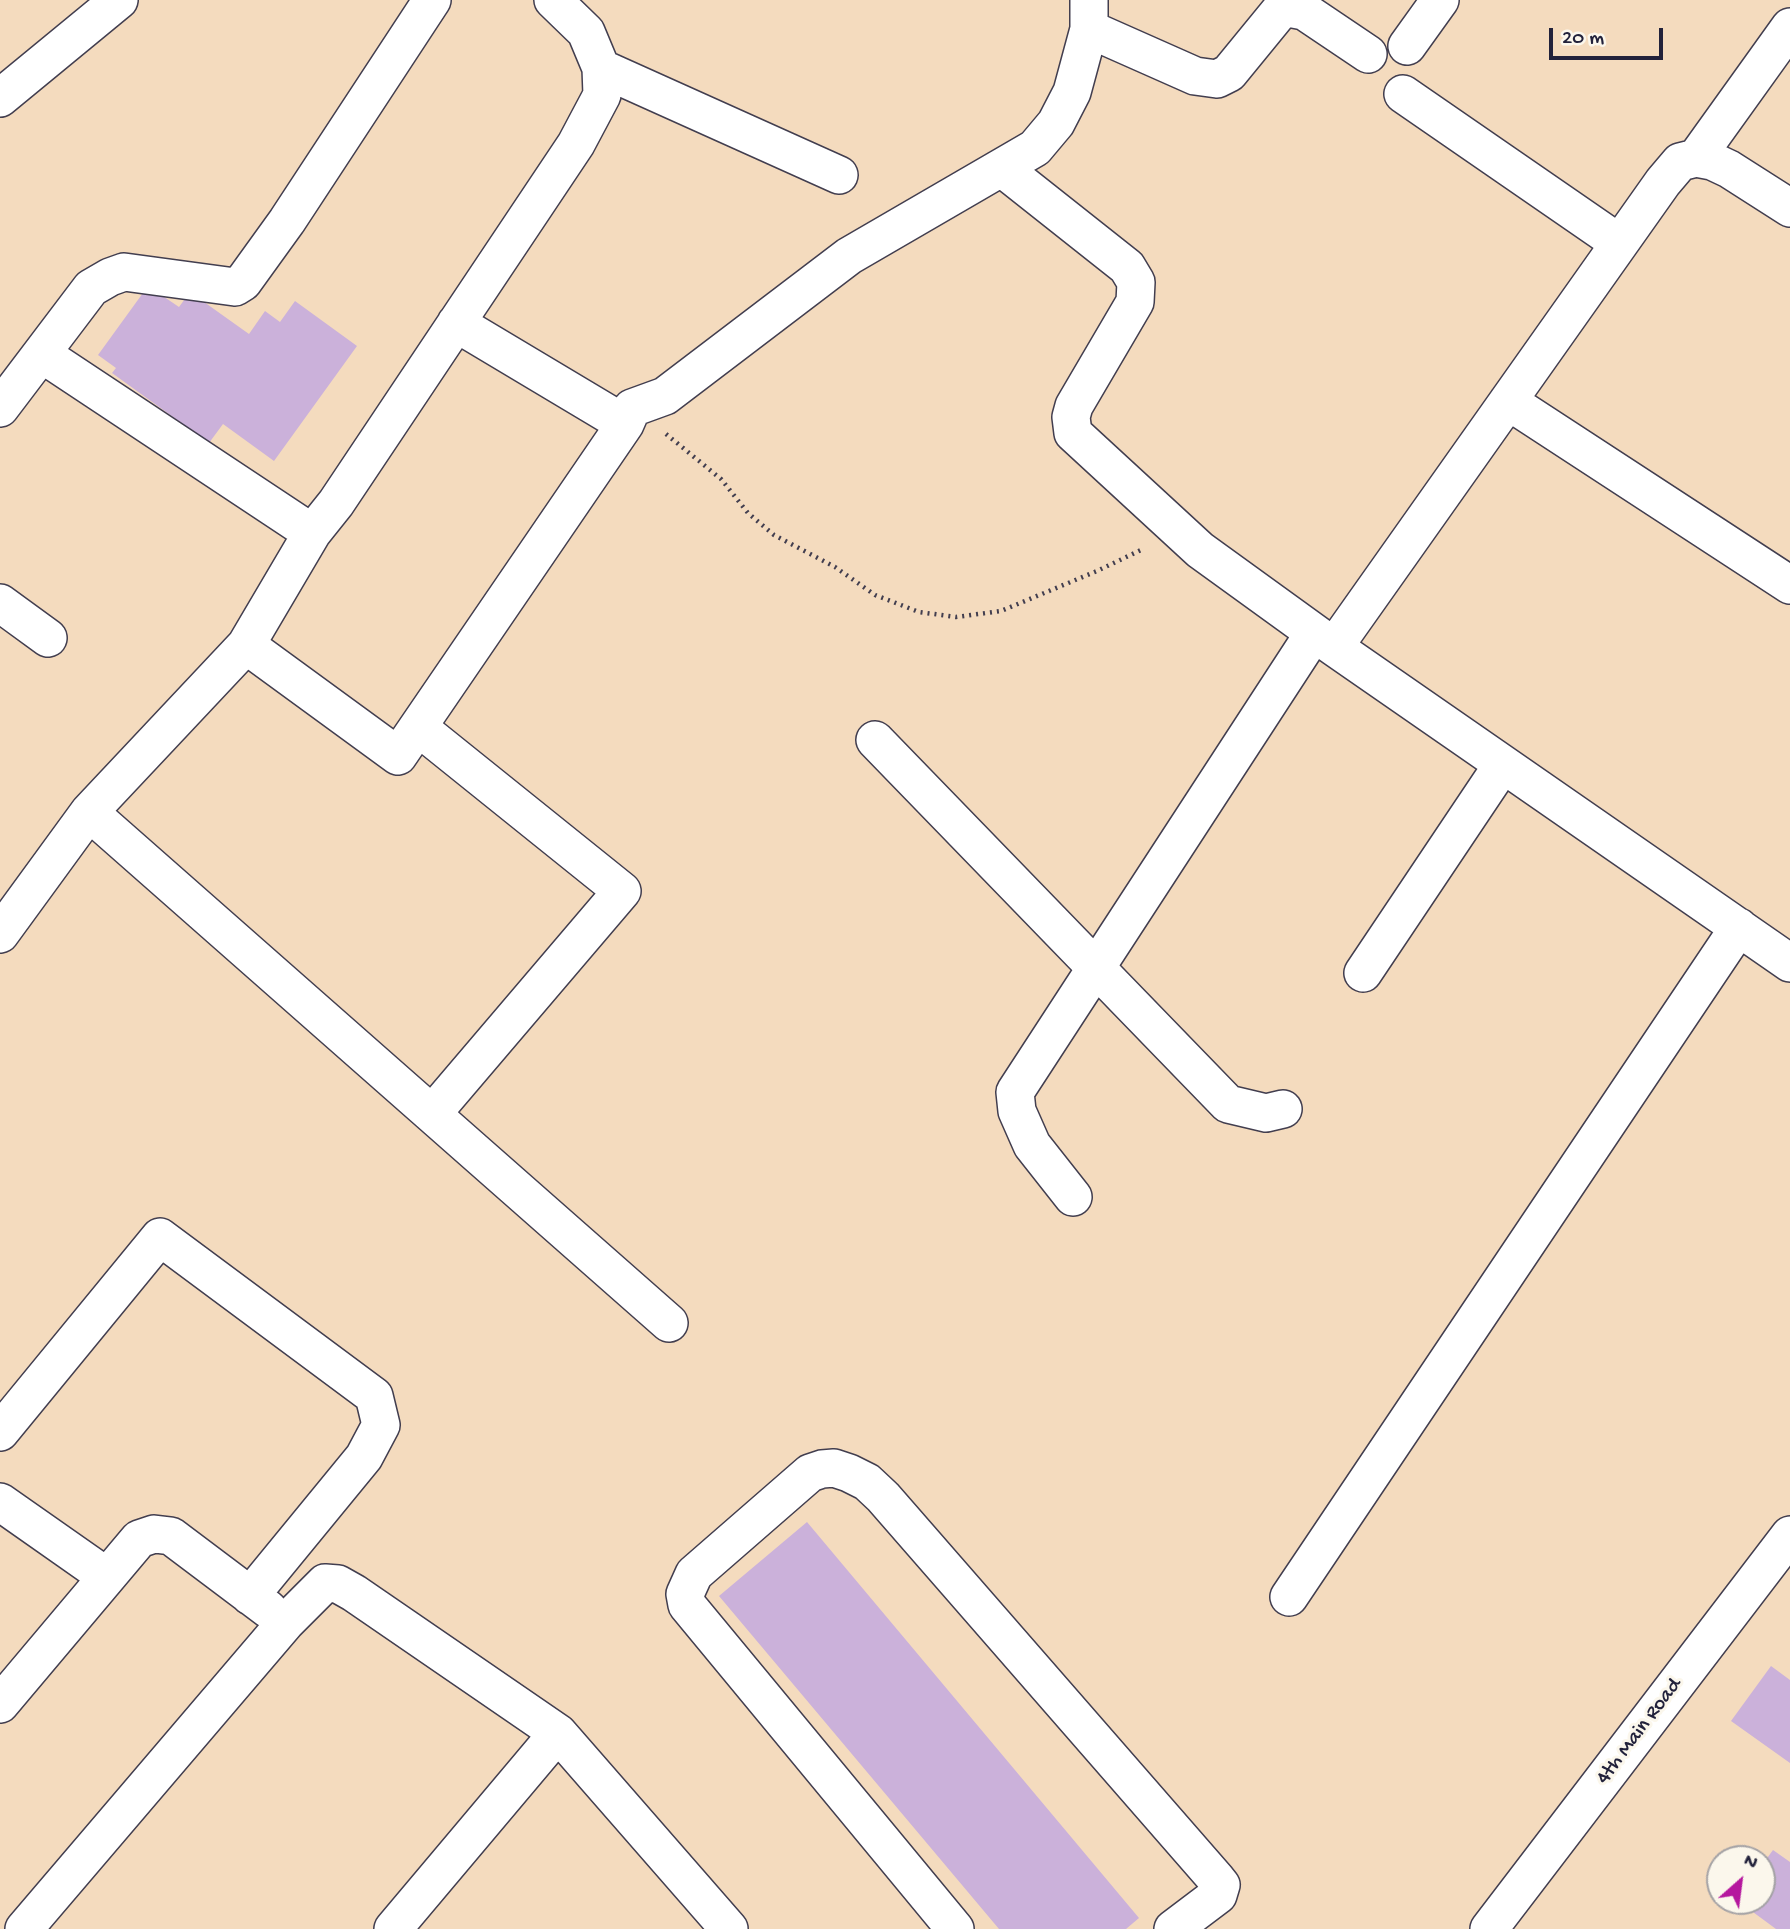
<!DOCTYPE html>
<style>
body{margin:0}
#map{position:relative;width:1790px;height:1929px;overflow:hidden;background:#f4dbbe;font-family:"Gochi Hand",sans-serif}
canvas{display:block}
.north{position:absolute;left:1706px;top:1845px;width:70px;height:70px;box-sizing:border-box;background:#fbf7ec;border:2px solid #a4a2a5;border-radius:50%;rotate:28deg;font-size:19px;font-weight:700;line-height:28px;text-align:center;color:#22223b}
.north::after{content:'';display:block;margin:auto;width:24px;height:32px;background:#b5179e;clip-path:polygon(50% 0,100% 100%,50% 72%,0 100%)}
.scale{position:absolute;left:1549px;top:28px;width:114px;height:32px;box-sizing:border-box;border:4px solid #22223b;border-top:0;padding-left:9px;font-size:21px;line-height:24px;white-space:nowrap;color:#22223b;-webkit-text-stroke:5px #fbf7ec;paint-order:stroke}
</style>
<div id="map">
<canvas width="1790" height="1929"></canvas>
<div class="north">N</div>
<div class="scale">20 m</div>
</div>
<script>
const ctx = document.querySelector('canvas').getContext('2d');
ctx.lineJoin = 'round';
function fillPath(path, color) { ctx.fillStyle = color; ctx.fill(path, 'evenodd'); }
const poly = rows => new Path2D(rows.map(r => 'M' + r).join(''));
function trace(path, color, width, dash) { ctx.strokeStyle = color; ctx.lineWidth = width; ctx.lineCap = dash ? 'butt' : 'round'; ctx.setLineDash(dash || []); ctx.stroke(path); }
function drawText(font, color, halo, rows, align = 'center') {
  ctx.font = font + ' "Gochi Hand",sans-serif'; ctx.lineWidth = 6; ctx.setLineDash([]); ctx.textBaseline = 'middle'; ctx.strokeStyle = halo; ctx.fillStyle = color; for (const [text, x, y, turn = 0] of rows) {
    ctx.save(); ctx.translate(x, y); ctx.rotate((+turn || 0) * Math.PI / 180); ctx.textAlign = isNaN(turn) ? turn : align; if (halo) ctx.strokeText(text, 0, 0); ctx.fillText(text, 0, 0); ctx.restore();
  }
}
fillPath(poly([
 [148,286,179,307,190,292,249,334,265,311,280,322,295,301,357,346,274,461,223,424,209,443,112,373,116,368,98,355],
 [807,1522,1139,1918,1126,1929,999,1929,719,1596],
 [1771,1666,1790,1680,1790,1763,1731,1721],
 [1773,1850,1790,1862,1790,1929,1776,1929,1738,1901,1762,1901,1762,1865]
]), '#cbb1da');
const minor = poly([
 [1089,29,1195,76,1217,79,1229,73,1283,7,1304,11,1368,54],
 [1407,46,1440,0],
 [601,68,839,175],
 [1403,94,1619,243],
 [0,98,119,0],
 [1696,158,1790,27],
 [1002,168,1127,267,1136,282,1135,302,1074,406,1071,417,1073,433,1200,550,1334,647,1790,963],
 [456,323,625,424,632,408,665,396,849,256,1035,148,1056,123,1072,92,1089,29,1089,0],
 [42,354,312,533],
 [1508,401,1790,585],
 [0,408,91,288,110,277,124,272,235,287,243,282,287,221,432,0],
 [0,603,48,638],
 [246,645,398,756,625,424],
 [1334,647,1663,182,1680,162,1696,158,1712,161,1729,169,1790,208],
 [418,727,622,891,432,1114],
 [875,740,1228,1104,1266,1113,1283,1109],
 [89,812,669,1323],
 [0,934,89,812,246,645,312,533,336,503,576,144,602,95,601,68,586,32,553,0],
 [1363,973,1503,764],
 [1073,1197,1032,1145,1017,1111,1015,1092,1314,633],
 [0,1432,160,1237,374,1396,381,1425,364,1457,250,1596],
 [0,1502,107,1577],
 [1289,1597,1739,927],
 [0,1704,139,1539,154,1534,171,1536,268,1609],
 [24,1929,286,1622,325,1583,338,1584,354,1593,558,1733,729,1929],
 [393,1929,558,1733],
 [955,1929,687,1605,685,1594,694,1574,810,1473,822,1469,834,1468,849,1473,867,1482,883,1497,1217,1880,1221,1885,1218,1895,1173,1929],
 [1489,1929,1790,1535]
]);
trace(minor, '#423e4f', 40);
trace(poly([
 [666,434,721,479,748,513,774,535,835,567,875,595,919,612,956,617,1001,611,1097,571,1143,549]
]), '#423e4f', 4.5, [2, 5]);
trace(minor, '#fff', 37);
drawText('21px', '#22223b', '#fbf7ec', [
 ["4th Main Road",1640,1732,-53]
]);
</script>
